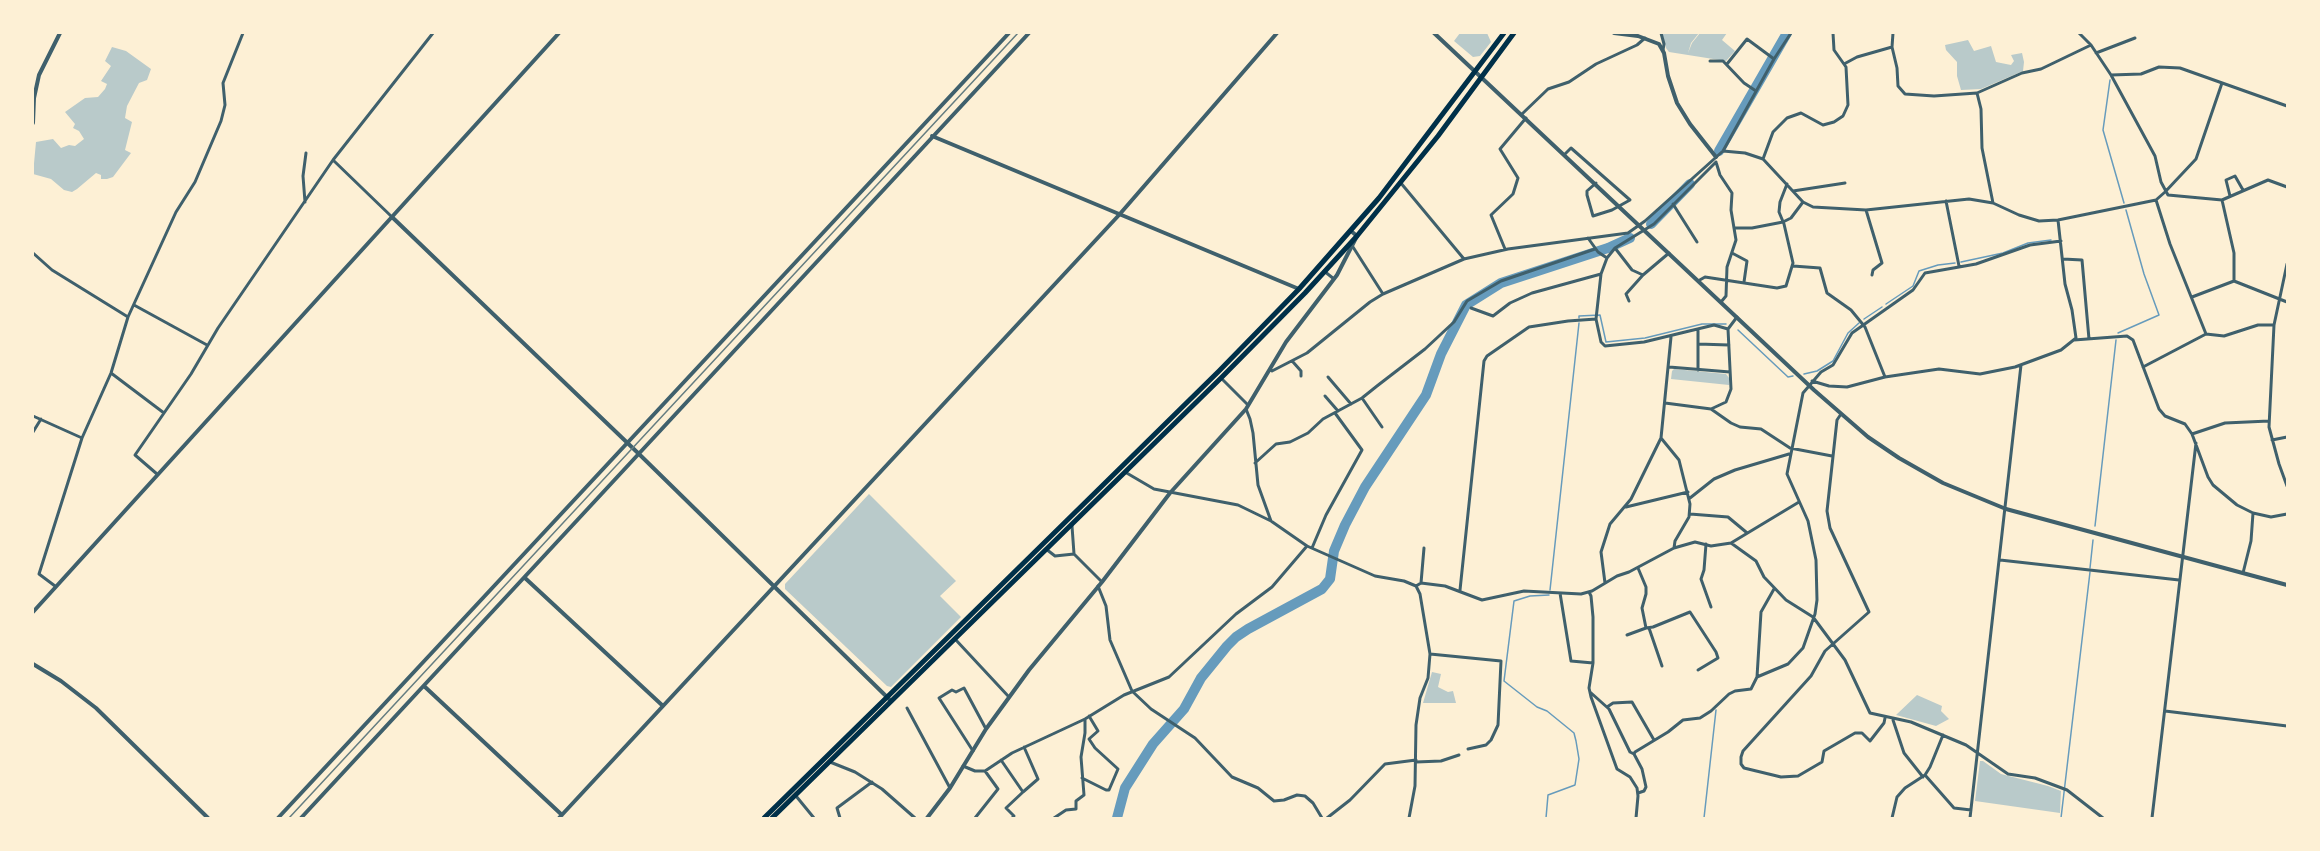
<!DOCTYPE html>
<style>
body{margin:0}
#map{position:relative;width:2320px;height:851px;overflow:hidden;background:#fdf0d5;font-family:"Nunito Sans",sans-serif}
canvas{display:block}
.frame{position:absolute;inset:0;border:34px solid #fdf0d5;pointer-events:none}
</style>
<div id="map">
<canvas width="2320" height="851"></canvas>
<div class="frame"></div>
</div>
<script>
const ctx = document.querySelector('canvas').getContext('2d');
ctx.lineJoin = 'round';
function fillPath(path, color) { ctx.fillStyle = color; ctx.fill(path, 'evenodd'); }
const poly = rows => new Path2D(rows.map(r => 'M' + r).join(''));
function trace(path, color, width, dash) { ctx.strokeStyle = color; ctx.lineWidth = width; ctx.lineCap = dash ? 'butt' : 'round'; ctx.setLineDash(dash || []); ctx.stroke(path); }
fillPath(poly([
 [1460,33,1487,33,1491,42,1480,56,1473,57,1454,41],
 [1662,33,1699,33,1691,43,1688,53,1692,43,1700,33,1727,33,1722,40,1735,51,1726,61,1669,52,1666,48],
 [1968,40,1974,51,1991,46,1996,62,2011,65,2014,61,2011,55,2022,53,2024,62,2023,71,1981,89,1961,90,1957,76,1957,62,1946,50,1945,45],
 [112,47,126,51,151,69,147,80,139,83,127,106,125,118,132,122,125,150,131,153,113,177,107,179,101,179,101,175,96,173,77,189,72,192,64,190,51,179,33,174,36,142,53,139,61,148,69,145,75,146,84,139,79,131,73,128,75,124,65,112,85,98,98,97,105,89,107,84,101,81,111,66,105,61],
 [1674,369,1726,374,1729,378,1729,385,1671,379,1672,371],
 [869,494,956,581,940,596,961,617,891,687,887,686,785,589,785,584],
 [1432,672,1441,674,1438,687,1448,692,1453,691,1456,703,1423,703],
 [1917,695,1942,706,1941,711,1949,719,1936,726,1896,715],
 [1980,761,1983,761,2001,774,2048,786,2061,791,2060,813,1975,801]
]), '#b9caca');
trace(poly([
 [2110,80,2103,130,2124,203],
 [1961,262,2003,253,2028,243,2051,240],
 [1886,304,1913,286,1919,271,1938,265,1955,263],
 [1579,318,1579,316,1600,315,1606,342,1645,338,1702,324,1726,324],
 [1864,319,1882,307],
 [1738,330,1788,377,1793,376],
 [2118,333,2159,315,2144,274,2126,210],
 [1804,374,1817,371,1833,361,1848,333,1859,323],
 [2095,526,2116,340],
 [2090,568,2093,540],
 [1550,590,1579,323],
 [1546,818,1548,795,1575,785,1579,759,1576,741,1574,733,1547,711,1537,707,1504,681,1514,601,1530,596,1549,595],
 [1704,818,1716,710],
 [2061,818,2090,572]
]), '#669bbc', 1.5);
trace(poly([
 [1719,151,1787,33],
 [1651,224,1690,184],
 [1117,818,1125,788,1153,744,1184,709,1201,678,1227,646,1236,637,1248,629,1322,589,1330,579,1334,551,1345,525,1365,487,1426,395,1441,354,1466,305,1501,283,1608,248,1630,238]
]), '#669bbc', 10);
trace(poly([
 [1661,33,1664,44,1663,50],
 [2079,33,2091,45,2111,75,2155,156,2161,182,2168,195,2222,200,2268,180,2287,187],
 [1892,47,1897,68,1898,86,1905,94,1934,96,1977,93,1981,109,1982,148,1993,203],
 [2096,53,2135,38],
 [1710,61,1723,61,1744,83,1756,91],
 [1727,64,1747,39,1774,59],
 [1844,64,1857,57,1892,47,1893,33],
 [2111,75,2141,74,2159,67,2180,68,2287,106],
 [1977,93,2022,73,2041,69,2091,45],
 [1522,114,1548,89,1569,82,1596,64,1637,45,1645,38],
 [1723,151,1745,153,1763,159,1803,202,1813,207,1866,210,1969,199,1993,203,2019,215,2039,221,2058,220,2156,200,2165,192,2196,159,2222,83],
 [1564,155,1571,148,1630,200,1612,210,1593,216,1587,195,1587,191,1596,183],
 [1763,159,1773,132,1787,118,1801,113,1823,125,1834,122,1843,116,1848,105,1846,67,1834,50,1833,33],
 [333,160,392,217],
 [1716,162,1720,175,1732,193,1731,210,1736,240,1727,267,1726,296,1721,302],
 [1400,182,1464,259],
 [1793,191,1845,183],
 [2230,196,2226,180,2235,176,2243,190],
 [2156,200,2170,244,2206,334],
 [2222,200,2234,253,2234,281,2287,302],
 [1946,201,1959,266],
 [305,202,303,176,306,153],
 [1673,204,1697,242],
 [1866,210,1882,263,1873,270,1872,275],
 [1734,228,1752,228,1783,222,1791,218,1803,202],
 [1588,238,1598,252,1607,258],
 [1353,247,1383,294],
 [1615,248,1632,270,1643,275],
 [1505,249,1491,215,1513,194,1518,178,1500,149,1526,118],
 [33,253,52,270,128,317],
 [1732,253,1747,261,1744,282],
 [2063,259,2082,260,2089,339],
 [2287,264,2274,325,2269,427,2279,464,2287,486],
 [1793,266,1820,268,1827,293,1851,310,1865,327,1885,377],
 [1324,271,1334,279],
 [1698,281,1705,277,1777,288,1786,286,1793,263,1784,224,1779,212,1780,202,1787,184],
 [2192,297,2234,281],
 [1629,301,1626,294,1643,275,1669,253],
 [134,305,207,345],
 [1471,308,1493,316,1510,303,1532,293,1601,274,1607,258,1615,248,1654,224,1716,162],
 [1596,319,1601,274],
 [1698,329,1698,370],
 [2074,340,2127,336,2133,340,2159,409,2165,416,2185,424,2192,434,2208,477,2213,485,2237,505,2253,513,2271,517,2287,514],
 [1698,344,1729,345],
 [1293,362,1301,371,1301,376],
 [1669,367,1730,372],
 [2143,367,2206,334,2224,336,2258,325,2274,325],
 [1270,370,1272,371,1307,353,1370,302,1383,294,1464,259,1508,249,1628,233,1645,221,1723,151,1774,59,1791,33],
 [111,373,164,413],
 [1328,377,1351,404],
 [1221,378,1248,405],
 [1812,381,1829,386,1847,387,1885,377,1939,369,1980,374,2015,367,2061,350,2076,338,2072,310,2065,284,2058,220],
 [1325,396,1338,411],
 [1362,398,1382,427],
 [1665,403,1711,409,1726,402,1731,389,1728,329,1737,317],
 [1246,409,1250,419,1253,433,1258,485,1271,521],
 [1711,409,1731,423,1740,427,1761,429,1790,448,1832,456],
 [1841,414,1837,420,1827,511,1830,528,1869,612,1825,651,1811,676,1743,751,1741,757,1741,764,1744,768,1781,777,1798,776,1822,762,1824,751,1855,733,1862,733,1870,741,1884,723,1885,718],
 [33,416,82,438],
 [33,432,41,419],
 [2192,434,2225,423,2269,421],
 [1661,438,1679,460,1690,504,1689,517,1675,541,1674,548],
 [2272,440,2287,437],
 [1255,463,1276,444,1290,442,1308,433,1323,419,1362,398,1377,386,1425,349,1454,322,1467,301,1501,281,1595,249],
 [1125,472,1154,489,1238,505,1271,521,1307,546,1375,576,1404,581,1416,586,1420,594,1430,654,1428,678,1420,698,1416,725,1415,786,1409,818],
 [157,474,135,455,191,374,218,328,333,160,433,33],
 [1690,498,1714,479,1735,470,1789,454],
 [1626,507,1688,492],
 [1690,514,1728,517,1746,532],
 [1072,526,1074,554],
 [1731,543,1799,502],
 [1706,544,1704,570,1701,579,1711,607],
 [1312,548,1326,515,1362,450,1335,413],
 [1046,549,1055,556,1074,554,1102,582],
 [2000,560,2179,580],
 [1638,568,1646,587,1646,594,1642,608,1646,628,1653,627,1690,612,1716,652,1718,658,1698,670],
 [2243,573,2251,541,2253,513],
 [1421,583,1424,548],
 [1605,583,1601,552,1610,524,1631,499,1661,438,1671,337],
 [55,586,39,574,82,438,111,373,128,317,176,212,195,182,221,121,225,105,223,83,243,33],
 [1098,586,1106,606,1110,640,1132,691,1151,709,1195,738,1232,777,1258,788,1274,801,1284,800,1297,795,1305,796,1313,803,1322,818],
 [1416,586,1421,583,1445,586,1482,600,1524,591,1581,594,1592,591,1617,576,1629,572,1674,548,1695,542,1711,546,1731,543,1756,561,1764,577,1786,600,1813,617,1845,660,1870,713,1911,722,1966,745,2008,774,2035,778,2067,790,2103,818],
 [1460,590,1484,361,1487,356,1529,327,1568,321,1596,319,1601,342,1605,346,1644,342,1714,325,1728,329],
 [1589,592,1591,596,1593,617,1593,663],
 [1560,593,1571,661,1593,663,1589,688,1591,697,1617,769,1630,777,1637,788,1638,796,1636,818],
 [1649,628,1662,666],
 [1627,635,1646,628],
 [955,639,1009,697],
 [1430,654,1501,661,1498,725,1491,740,1486,745,1468,749],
 [1757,677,1761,612,1774,589],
 [1590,692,1609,709,1630,752,1634,754],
 [1607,707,1613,703,1632,702,1654,740],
 [907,708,950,788],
 [2165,711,2287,726],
 [1893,720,1904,753,1923,777],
 [973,751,939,698,952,690,956,692,964,688,986,729],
 [1001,760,1023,792,1038,779,1024,747],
 [830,762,855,772,882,789,915,818],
 [1416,762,1441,761,1459,755],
 [963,766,975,771,985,771,1012,753,1085,719,1124,695,1169,677,1236,614,1272,587,1307,546],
 [1925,775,1954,808,1971,810],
 [1082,778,1106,790,1109,790,1118,769,1095,748,1089,739,1098,731,1089,716],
 [1638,793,1644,791,1646,787,1642,769,1634,754,1635,752,1668,732,1683,720,1700,718,1711,711,1729,694,1735,691,1751,689,1757,677,1788,664,1803,648,1815,614,1817,600,1816,560,1808,521,1787,474,1803,393,1821,372,1833,365,1852,333,1913,290,1925,273,1976,264,2030,245,2061,241],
 [796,796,814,818],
 [840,818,837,808,872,782],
 [975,818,998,789,985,771],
 [1012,818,1014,816,1006,808,1023,792],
 [1054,818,1066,810,1076,809,1076,801,1084,795,1081,757,1085,733,1085,719],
 [1327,818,1350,800,1385,764,1416,760],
 [1892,818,1897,797,1905,788,1925,775,1930,767,1943,735],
 [1970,818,2021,365],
 [2152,818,2196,443]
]), '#3f606c', 3);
trace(poly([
 [1434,33,1814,390,1868,437,1899,458,1943,483,2006,509,2287,585],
 [1614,33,1638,36,1659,44,1664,53,1668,76,1677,103,1690,124,1716,157],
 [33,123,34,98,39,75,60,33],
 [932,136,1299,289],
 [392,217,639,454,889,699],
 [525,578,663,706],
 [33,612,559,33],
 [33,664,61,681,96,708,208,818],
 [424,686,562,815],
 [278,818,1009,33],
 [301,818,1029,33],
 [559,818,1119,215,1277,33],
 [927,818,950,788,986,729,1029,670,1102,582,1170,493,1246,409,1286,342,1337,275,1357,236,1351,231]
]), '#3f606c', 4);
trace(poly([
 [764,818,1219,371,1299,289,1379,198,1504,33],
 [772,818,1221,378,1305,293,1357,236,1438,136,1514,33]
]), '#003049', 5);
trace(poly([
 [289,818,1018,33]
]), '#657d81', 1.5);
</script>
